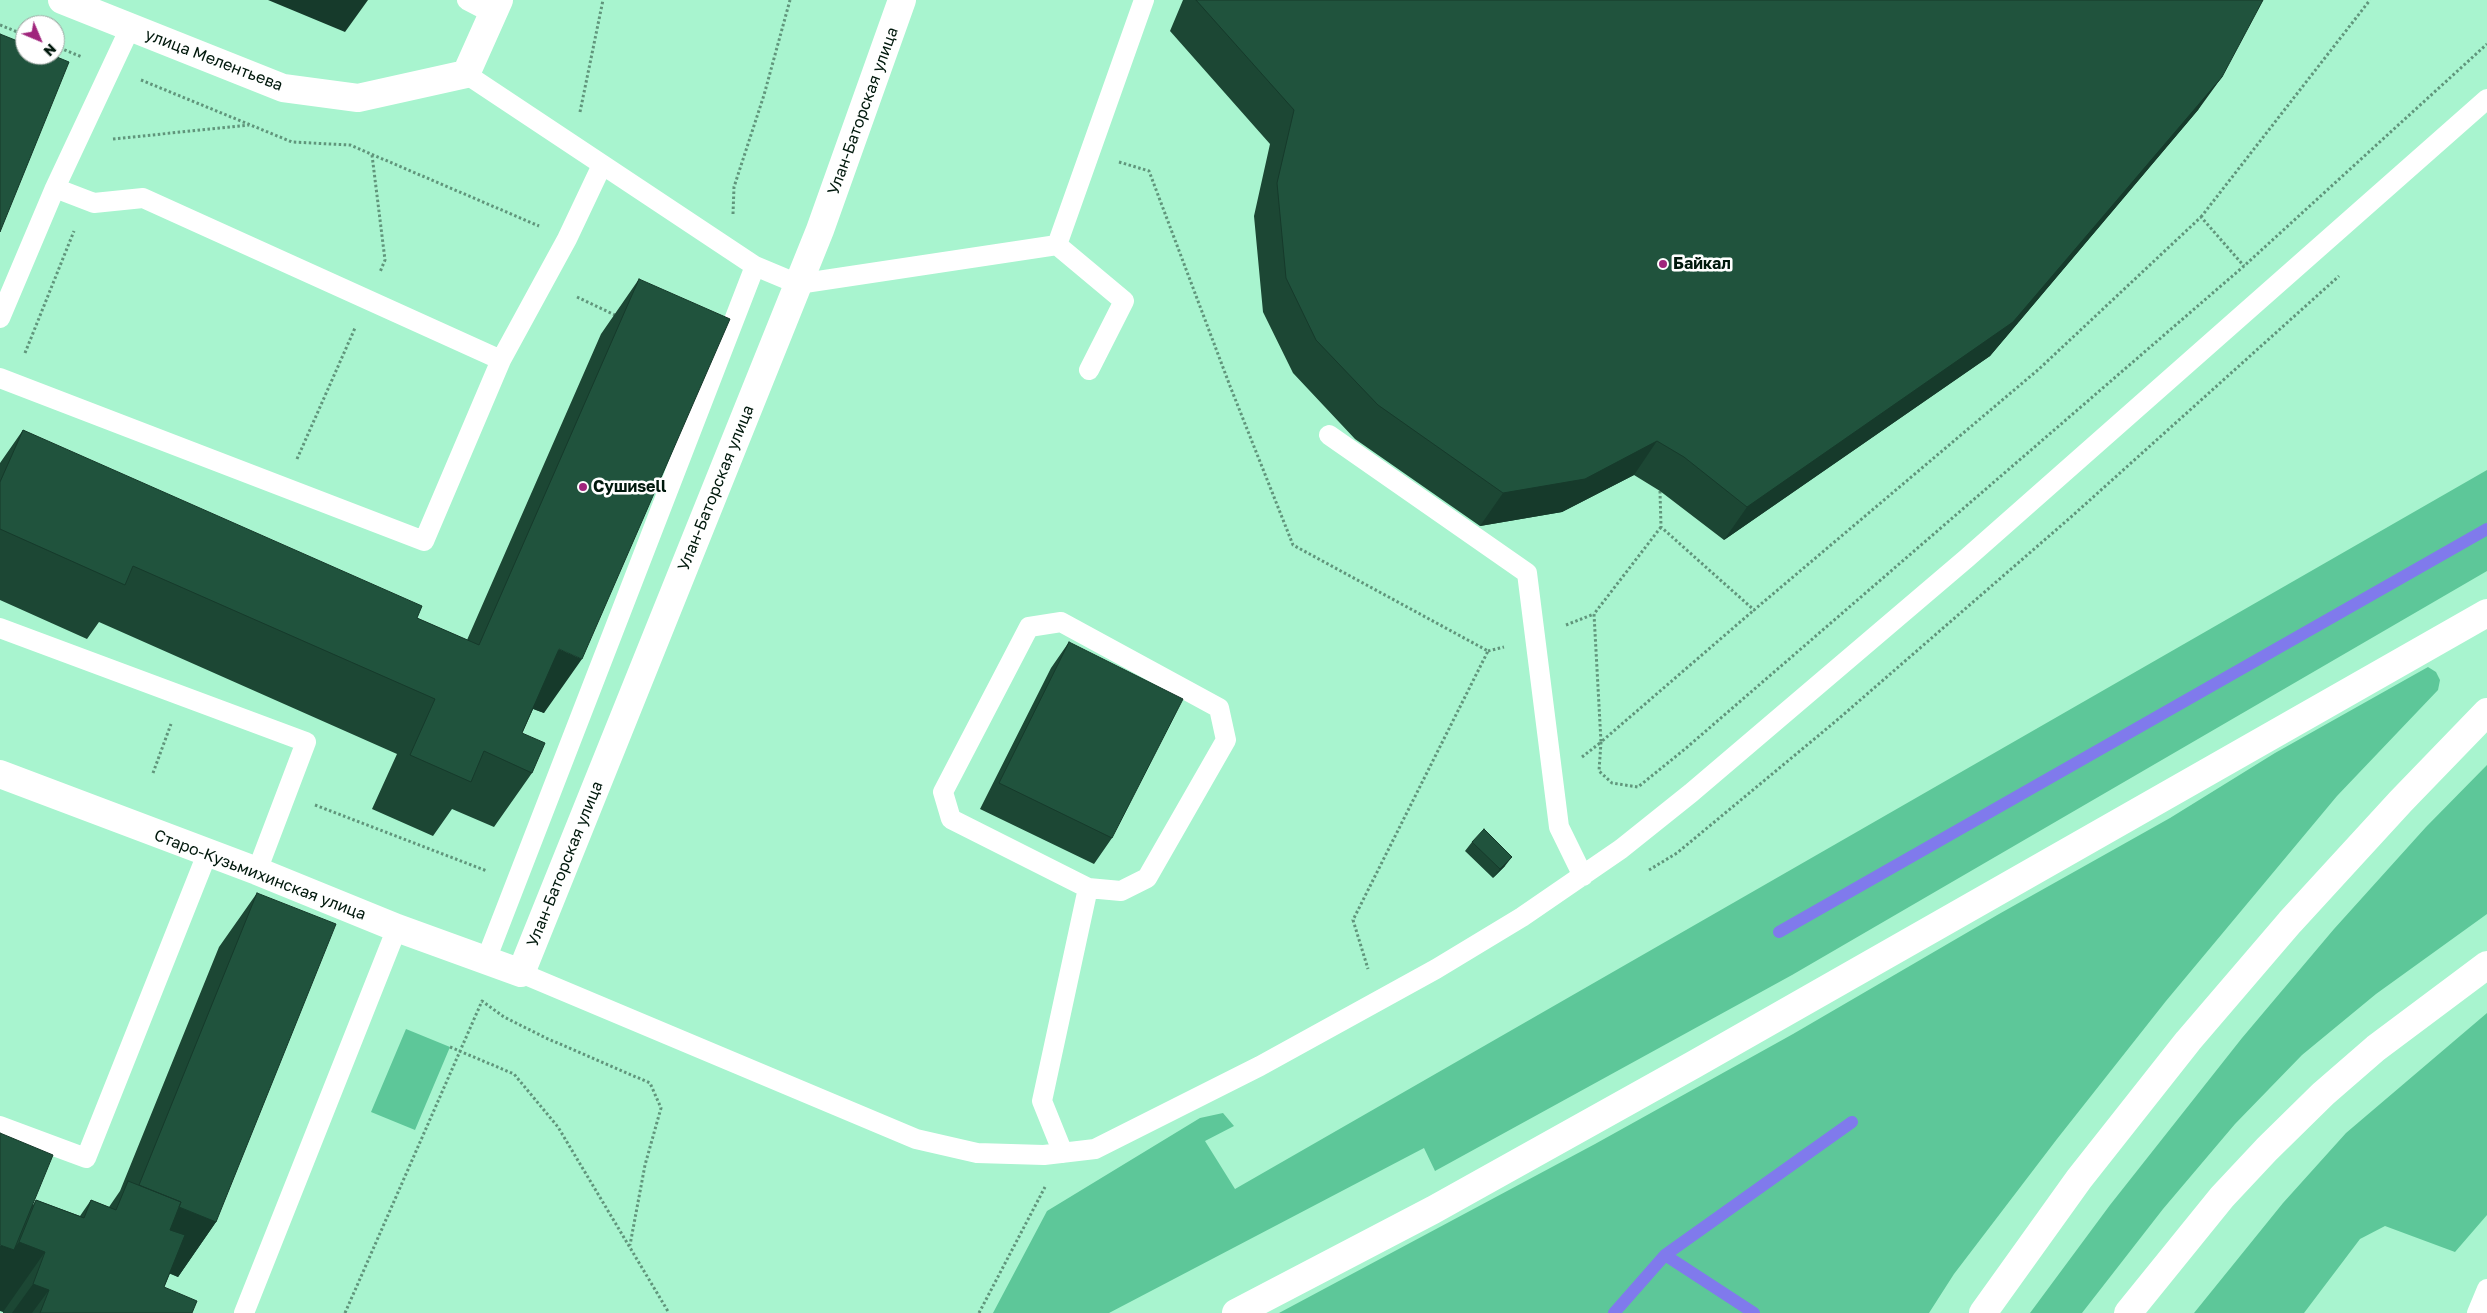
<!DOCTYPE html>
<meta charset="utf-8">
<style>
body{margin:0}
#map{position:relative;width:2487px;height:1313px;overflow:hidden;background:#a8f4cf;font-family:"Golos Text",sans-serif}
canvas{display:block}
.north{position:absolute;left:15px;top:15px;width:50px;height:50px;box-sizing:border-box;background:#fff;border:1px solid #99a39e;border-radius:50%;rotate:135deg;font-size:14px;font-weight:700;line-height:20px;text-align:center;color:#00180c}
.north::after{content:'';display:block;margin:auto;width:18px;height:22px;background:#a0257c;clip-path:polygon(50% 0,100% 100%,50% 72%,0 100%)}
</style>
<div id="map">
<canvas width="2487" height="1313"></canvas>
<div class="north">N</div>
</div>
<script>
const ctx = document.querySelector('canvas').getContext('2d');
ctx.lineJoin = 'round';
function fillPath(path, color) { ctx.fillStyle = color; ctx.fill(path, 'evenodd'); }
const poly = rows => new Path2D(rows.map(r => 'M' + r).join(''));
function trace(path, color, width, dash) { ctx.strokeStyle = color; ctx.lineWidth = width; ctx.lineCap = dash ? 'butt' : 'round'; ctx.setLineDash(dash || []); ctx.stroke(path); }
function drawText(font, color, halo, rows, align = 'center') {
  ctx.font = font + ' "Golos Text",sans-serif'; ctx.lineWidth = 5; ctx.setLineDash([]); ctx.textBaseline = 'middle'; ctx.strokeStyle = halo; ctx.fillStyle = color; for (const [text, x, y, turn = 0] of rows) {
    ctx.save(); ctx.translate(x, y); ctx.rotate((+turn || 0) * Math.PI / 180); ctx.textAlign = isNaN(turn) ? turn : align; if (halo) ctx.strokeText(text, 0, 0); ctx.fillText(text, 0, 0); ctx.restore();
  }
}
fillPath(poly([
 [2487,470,2487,571,1792,975,1435,1171,1424,1148,1109,1313,993,1313,1047,1211,1200,1118,1223,1113,1234,1126,1205,1141,1235,1189],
 [2428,667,2436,672,2440,680,2438,690,2337,796,2166,1001,2057,1139,1954,1274,1929,1313,1279,1313,1595,1144,1793,1034,1999,914,2170,818,2275,753],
 [2487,765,2487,914,2376,994,2302,1055,2235,1124,2163,1209,2082,1313,2030,1313,2110,1205,2242,1038,2334,929,2426,827],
 [2487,1013,2487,1215,2455,1252,2385,1226,2360,1239,2304,1313,2194,1313,2283,1203,2346,1133],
 [406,1029,450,1047,415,1130,371,1112]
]), '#5dc799');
trace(poly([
 [1779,932,2487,529],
 [1665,1255,1754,1313],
 [1614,1313,1665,1255,1852,1122]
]), '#807aec', 12);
trace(poly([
 [0,25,25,35],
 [55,46,82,57],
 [141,80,292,142,350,145,539,226],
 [580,112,603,0],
 [113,139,249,125],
 [372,155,385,260,380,272],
 [1119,162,1149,171,1230,386,1293,545,1488,651,1353,920,1368,969],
 [733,214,734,187,764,95,790,0],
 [2201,217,2370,0],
 [577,297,617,316],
 [25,353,74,231],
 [297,459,355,328],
 [1660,491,1661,527,1754,610,2039,369,2201,217,2244,266],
 [1661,527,1594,614,1601,742,1754,610],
 [1566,625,1594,614],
 [1488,651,1504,647],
 [1601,742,1599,771,1612,783,1638,787,1685,749,2244,266,2487,44],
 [1582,757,1600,743],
 [153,773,171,724],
 [315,805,487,871],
 [1649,870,1677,853,1836,721,2071,517,2339,276],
 [450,1047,514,1074,558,1127,669,1313],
 [345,1313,482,1001,504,1017,546,1038,650,1083,661,1108,645,1165,630,1245],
 [979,1313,1045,1187]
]), '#60957b', 3, [2.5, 2.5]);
trace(poly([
 [467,0,494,14],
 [466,74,755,266,798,284,1057,245,1144,0],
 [55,188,94,203,143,198,501,360],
 [1057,245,1124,301,1089,370],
 [0,318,55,188,130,28],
 [0,378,424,541,501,360,567,239,602,165],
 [1329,435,1527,573,1559,827,1583,876],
 [0,628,306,742,257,871],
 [486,960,755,266],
 [521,973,916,1139,977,1153,1044,1155,1095,1149,1260,1066,1436,969,1522,917,1621,849,1691,793,1967,558,2487,99],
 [0,1126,86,1158,207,854],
 [1063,1153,1042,1101,1088,888,1121,891,1147,878,1226,740,1219,708,1061,622,1029,627,943,792,951,819,1088,888],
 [244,1313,397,928],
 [2477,1313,2487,1289]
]), '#fff', 20);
trace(poly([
 [62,0,283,88,358,98,466,74,499,0]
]), '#fff', 28);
trace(poly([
 [0,774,257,871,397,928,521,973,820,230,902,0],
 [1236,1313,1433,1210,1693,1065,2487,613]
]), '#fff', 28);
trace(poly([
 [1983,1313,2079,1179,2188,1041,2290,922,2401,801,2487,712],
 [2128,1313,2222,1197,2267,1149,2323,1094,2376,1048,2487,965]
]), '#fff', 28);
fillPath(poly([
 [1183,0,2263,0,2198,110,1990,356,1724,540,1660,491,1634,475,1562,512,1480,526,1355,439,1293,373,1263,312,1254,216,1270,144,1170,31],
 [639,279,544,713,533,709,522,733,532,773,494,827,452,809,433,836,372,809,397,754,99,622,87,639,0,600,0,463,23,430,417,618,467,640,601,334],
 [1069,642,1112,838,1094,864,980,809,1051,668],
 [1472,842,1505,866,1493,878,1465,851],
 [257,893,216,1222,178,1277,170,1273,164,1287,192,1313,3,1313,0,1133,33,1205,36,1200,80,1216,91,1200,109,1207,120,1191,219,947]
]), '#1c4734');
fillPath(poly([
 [268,0,368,0,345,32],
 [2222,77,2198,110,1990,356,1724,540,1747,507],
 [1657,441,1634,475,1562,512,1480,526,1503,493],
 [559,649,582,659,544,713,521,704],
 [1512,857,1505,866,1493,878,1500,869],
 [137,1191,216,1222,178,1277,99,1245],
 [19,1242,45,1252,3,1312,0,1311,0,1245,13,1250],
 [33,1284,49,1290,32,1313,12,1313]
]), '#163a2b');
const building = poly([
 [1196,0,2263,0,2222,77,2013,322,1747,507,1684,457,1657,441,1585,479,1503,493,1378,405,1316,340,1286,278,1277,183,1294,110,1196,0],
 [0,34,25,44,25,55,52,55,69,62,0,232,0,34],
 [639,279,730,319,582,659,559,649,522,733,545,743,532,773,484,751,471,782,410,755,435,699,133,566,125,585,0,529,0,482,23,430,422,606,417,618,479,645,639,279],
 [1069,642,1183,699,1112,838,999,783,1069,642],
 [1484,829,1512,857,1500,869,1472,842,1484,829],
 [257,893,336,924,216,1222,179,1207,181,1202,139,1185,257,893],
 [0,1133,53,1155,14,1250,0,1245,0,1133],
 [128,1181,181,1202,170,1230,185,1235,164,1287,197,1301,192,1313,40,1313,49,1290,33,1284,45,1252,19,1242,36,1200,84,1218,91,1200,116,1210,128,1181]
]);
fillPath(building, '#20533d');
trace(building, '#163a2b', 1);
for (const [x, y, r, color] of [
 [1663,264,5,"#a0257c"],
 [583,487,5,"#a0257c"]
]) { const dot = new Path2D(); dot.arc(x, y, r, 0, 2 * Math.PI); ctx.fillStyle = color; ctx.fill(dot); trace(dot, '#fff', 2); }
drawText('16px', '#00180c', '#fff', [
 ["улица Мелентьева",214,60,21],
 ["Улан-Баторская улица",863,111,-70],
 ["Улан-Баторская улица",716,488,-68],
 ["Улан-Баторская улица",565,864,-68],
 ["Старо-Кузьмихинская улица",260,875,21]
]);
drawText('bold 16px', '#00180c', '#fff', [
 ["Байкал",1673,264],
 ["Сушиsell",593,487]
], 'left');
</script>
